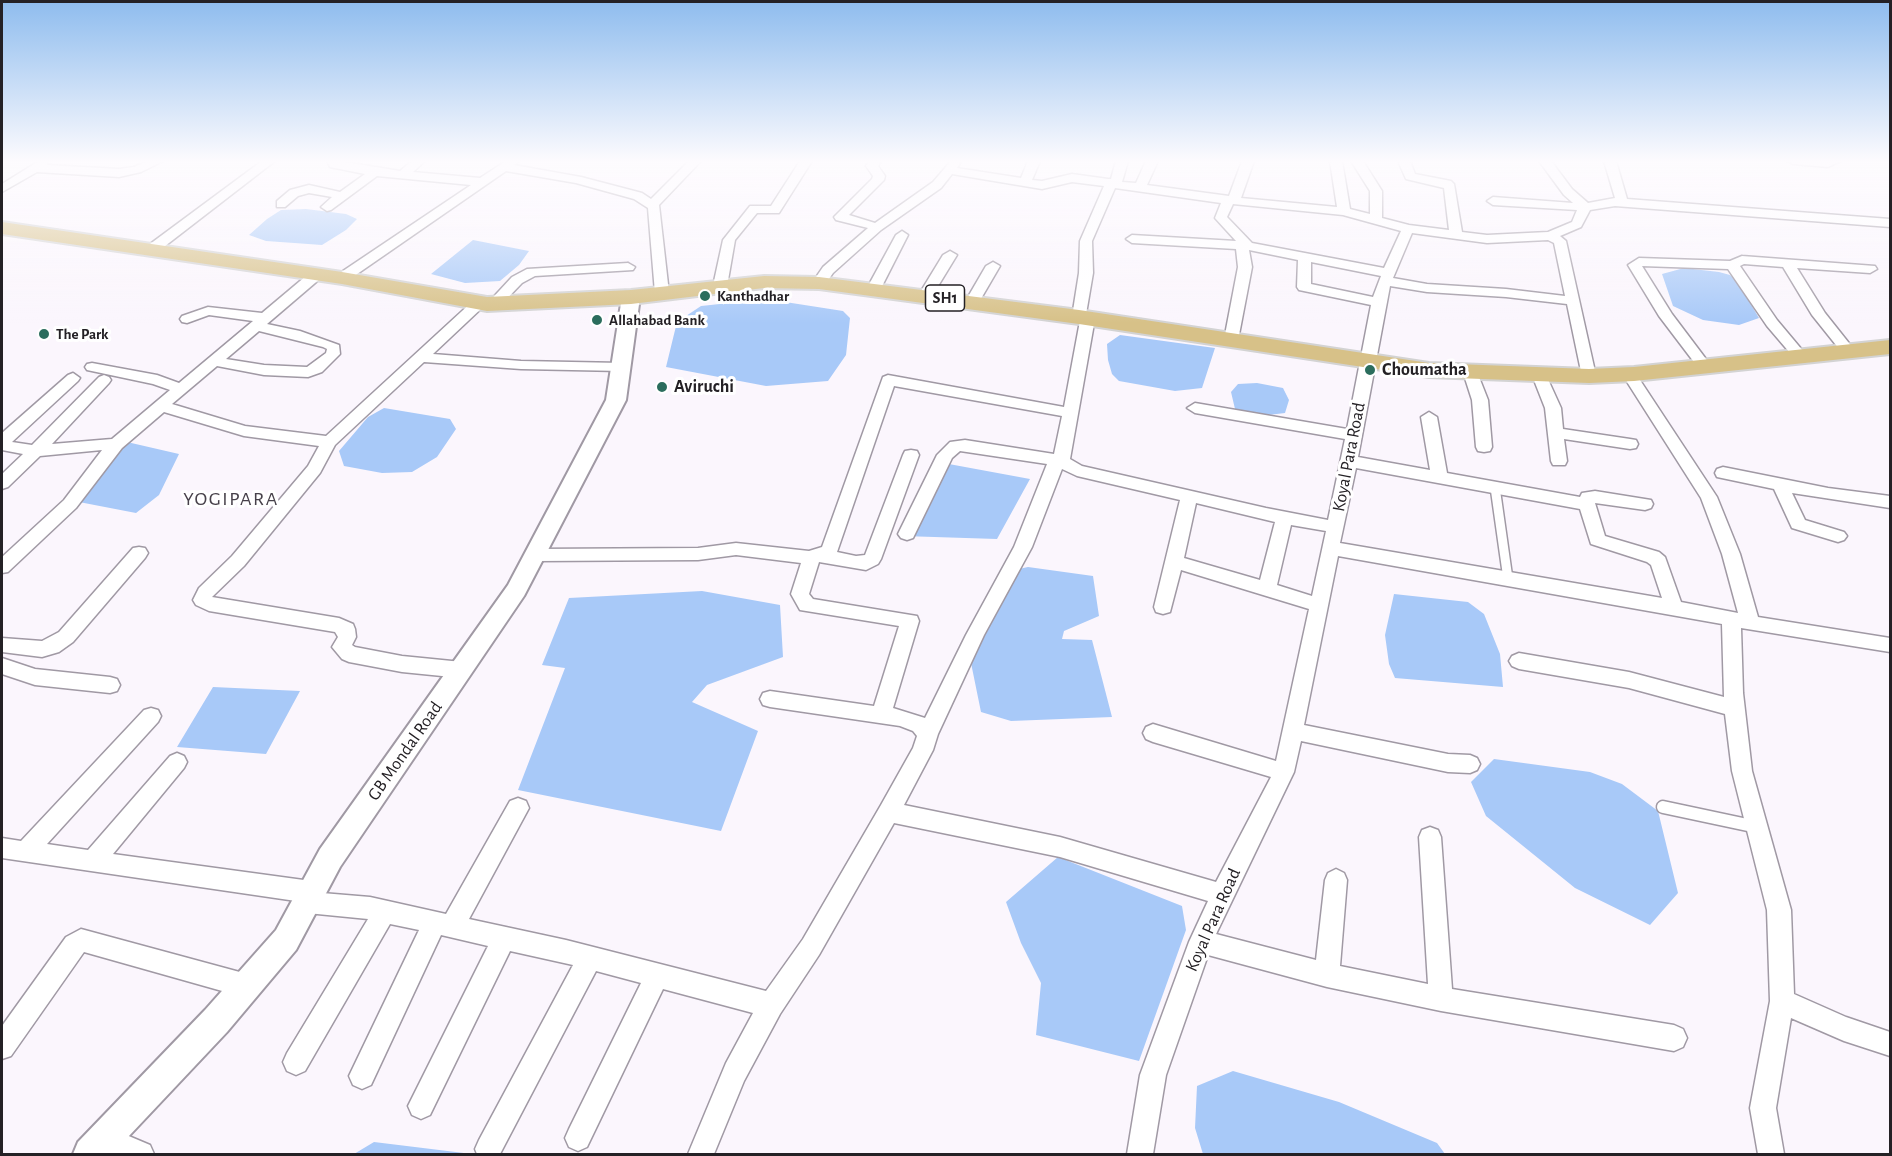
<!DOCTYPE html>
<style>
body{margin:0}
#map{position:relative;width:1892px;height:1156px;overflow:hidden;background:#fbf6fd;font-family:"Alegreya Sans",sans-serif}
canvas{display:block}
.frame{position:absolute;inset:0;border:3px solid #242125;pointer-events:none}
</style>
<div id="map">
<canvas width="1892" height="1156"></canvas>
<div class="frame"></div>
</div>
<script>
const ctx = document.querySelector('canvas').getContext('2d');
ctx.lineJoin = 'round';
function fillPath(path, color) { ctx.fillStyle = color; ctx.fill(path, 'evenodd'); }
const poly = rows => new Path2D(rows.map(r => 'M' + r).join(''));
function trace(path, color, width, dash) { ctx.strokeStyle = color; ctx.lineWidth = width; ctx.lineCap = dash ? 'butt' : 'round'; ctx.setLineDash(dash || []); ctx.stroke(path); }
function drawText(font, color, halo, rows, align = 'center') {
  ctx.font = font + ' "Alegreya Sans",sans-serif'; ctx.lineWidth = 6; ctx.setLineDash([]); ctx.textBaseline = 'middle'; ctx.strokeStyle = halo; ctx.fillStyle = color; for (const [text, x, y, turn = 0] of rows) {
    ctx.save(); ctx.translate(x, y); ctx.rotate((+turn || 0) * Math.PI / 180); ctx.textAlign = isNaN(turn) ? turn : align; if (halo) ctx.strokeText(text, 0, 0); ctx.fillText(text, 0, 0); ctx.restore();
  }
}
fillPath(poly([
 [306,209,346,214,357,219,346,230,322,245,266,241,249,235,267,219,281,210],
 [473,240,529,251,519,265,500,281,465,283,431,274],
 [1684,268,1719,272,1730,275,1737,281,1759,318,1739,325,1703,320,1673,306,1662,274],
 [766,299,843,311,850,318,846,355,828,381,766,386,666,367,677,322,701,306],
 [1120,335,1215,348,1202,388,1175,391,1119,381,1112,374,1108,360,1107,344],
 [1257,383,1283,388,1289,400,1285,413,1260,416,1235,409,1231,392,1238,384],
 [384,408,450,419,456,429,437,457,412,472,382,473,344,466,339,451,368,417],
 [127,442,179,454,159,495,136,513,79,502],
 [938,462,1030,479,997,539,903,536],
 [1028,567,1093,576,1099,616,1064,631,1062,639,1092,640,1112,717,1011,721,981,712,971,663,1005,572],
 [702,591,780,605,783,657,707,685,692,702,758,731,721,831,518,790,565,668,542,665,569,598],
 [1394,594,1468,602,1484,614,1500,654,1503,687,1395,678,1389,664,1385,635],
 [213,687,300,691,266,754,177,747],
 [1494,759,1590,772,1622,784,1658,811,1678,893,1650,925,1575,888,1486,816,1471,782],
 [1058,857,1182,906,1186,930,1139,1061,1036,1035,1041,983,1021,943,1006,902],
 [1233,1071,1339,1102,1437,1143,1445,1154,1203,1154,1195,1128,1197,1086],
 [374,1142,472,1154,354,1154]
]), '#a8c9f8');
const serviceFar1 = poly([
 [1495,487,1508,579]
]);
const service = poly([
 [1663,807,1757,827]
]);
const minor = poly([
 [39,161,47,161,47,165,119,169,134,167,148,161,163,161,141,172,119,177,37,172,2,192,2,184,39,161],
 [262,161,275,161,156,253,146,253,145,250,146,247,262,161],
 [327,161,339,161,400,171,412,161,425,161,413,172,480,178,506,161,519,161,514,165,581,177,642,193,651,199,689,161,701,161,659,205,669,293,662,297,655,293,648,208,634,199,576,183,506,171,347,281,337,281,335,278,337,275,471,185,377,176,331,210,327,211,321,207,332,197,309,193,298,196,285,207,277,207,277,201,290,190,309,185,340,192,365,174,330,167,327,161],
 [800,161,812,161,779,213,757,213,735,240,727,286,720,290,715,289,713,286,723,240,750,206,771,206,800,161],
 [869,161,881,161,878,166,885,176,884,180,849,215,875,223,933,182,951,161,961,161,957,168,1021,178,1028,161,1040,161,1032,180,1042,181,1072,174,1108,179,1111,179,1116,161,1128,161,1122,182,1136,183,1146,161,1158,161,1147,185,1229,196,1242,161,1254,161,1241,198,1337,207,1330,161,1342,161,1350,209,1370,214,1370,191,1351,161,1363,161,1382,191,1382,218,1409,225,1449,230,1444,188,1406,179,1398,161,1410,161,1415,174,1451,181,1454,184,1462,232,1487,235,1548,232,1572,222,1577,210,1493,205,1487,201,1493,197,1573,203,1564,195,1539,161,1551,161,1572,189,1588,203,1615,198,1604,161,1616,161,1627,199,1890,219,1890,227,1615,206,1590,210,1581,227,1560,236,1566,241,1596,376,1589,381,1582,376,1567,304,1506,297,1427,292,1390,286,1358,457,1430,470,1421,417,1429,412,1437,417,1447,473,1580,497,1582,493,1595,491,1651,500,1653,504,1651,508,1645,510,1595,503,1605,536,1659,552,1665,557,1681,602,1738,613,1722,554,1701,498,1622,374,1629,369,1634,371,1717,497,1740,554,1758,617,1890,638,1890,652,1741,628,1743,693,1752,771,1791,910,1794,994,1846,1017,1890,1032,1890,1056,1844,1041,1791,1018,1776,1108,1784,1154,1758,1154,1750,1108,1770,1001,1767,910,1732,771,1725,714,1629,688,1519,669,1512,666,1509,661,1512,656,1519,653,1629,672,1724,697,1722,624,1338,556,1304,725,1448,754,1470,755,1477,758,1480,764,1477,770,1470,773,1448,772,1301,741,1294,772,1216,934,1316,960,1325,880,1328,873,1336,869,1344,873,1347,880,1340,966,1428,984,1419,837,1422,830,1430,827,1438,830,1441,837,1452,989,1674,1025,1683,1029,1687,1038,1683,1047,1674,1051,1441,1011,1327,987,1208,955,1166,1075,1153,1154,1127,1154,1140,1075,1189,942,1208,901,1060,857,894,823,819,955,780,1014,744,1081,714,1154,688,1154,726,1063,753,1013,663,989,587,1147,578,1151,569,1147,565,1138,569,1129,641,983,596,971,500,1154,477,1154,475,1149,479,1140,573,965,510,951,430,1115,421,1119,412,1115,408,1106,488,946,441,935,371,1085,362,1089,353,1085,349,1076,419,930,390,924,305,1071,296,1075,287,1071,283,1062,287,1053,368,919,307,913,299,910,296,901,2,858,2,838,21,841,144,710,151,708,158,710,161,716,158,722,47,844,88,850,170,756,177,753,184,756,187,762,184,768,113,854,311,881,319,884,322,893,370,897,446,914,510,801,518,798,526,801,529,808,469,919,566,940,766,991,803,939,881,805,913,748,917,736,913,731,900,726,770,707,763,705,760,699,763,693,770,691,874,706,899,626,800,610,791,594,801,563,736,555,698,560,537,561,531,560,528,555,531,550,537,549,698,548,736,543,809,551,822,547,883,377,888,375,1064,407,1080,321,1074,320,1072,317,1079,273,1080,241,1104,186,1072,182,1042,189,952,174,941,188,881,230,833,273,824,286,814,286,812,283,823,267,868,228,836,220,834,217,872,179,873,176,866,166,869,161],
 [1115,188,1221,203,1215,218,1236,241,1132,235,1126,239,1132,243,1236,249,1238,267,1224,340,1226,343,1231,344,1238,340,1252,267,1249,250,1298,260,1297,287,1299,290,1371,305,1347,429,1195,403,1187,408,1195,413,1345,439,1328,520,1266,508,1082,466,1070,459,1095,318,1093,315,1086,314,1093,273,1092,241,1115,188],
 [1233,204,1343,215,1401,231,1384,268,1252,243,1227,217,1233,204],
 [1412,233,1487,243,1548,240,1554,243,1565,296,1506,289,1427,284,1393,278,1412,233],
 [1311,262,1381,276,1373,297,1311,284,1311,262],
 [894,386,1062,416,1054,454,965,440,950,442,937,455,898,534,901,538,907,540,913,538,952,458,960,451,1047,464,1014,547,966,635,925,718,893,708,919,621,917,616,813,599,809,594,819,562,866,570,878,564,881,559,919,455,917,451,911,450,905,451,903,455,865,555,856,556,837,552,894,386],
 [1356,468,1580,509,1591,544,1647,562,1651,565,1662,598,1340,543,1356,468],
 [1062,469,1077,476,1180,500,1154,607,1156,612,1163,614,1170,612,1181,570,1309,609,1276,761,1153,724,1146,727,1143,733,1146,739,1153,742,1271,777,1216,882,1060,837,904,805,933,750,938,734,984,635,1032,547,1062,469],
 [1196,503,1275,522,1260,580,1184,558,1196,503],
 [1291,525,1326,531,1312,596,1277,585,1291,525],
 [1787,161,1841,161,1828,167,1793,164,1787,161],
 [902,231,908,235,880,290,878,293,868,293,866,290,896,235,902,231],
 [950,251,957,255,932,296,925,300,920,299,918,296,943,255,950,251],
 [1742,256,1875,266,1877,269,1870,273,1797,268,1825,313,1856,352,1854,355,1844,355,1812,315,1783,267,1744,264,1740,266,1777,320,1808,357,1801,361,1796,360,1767,326,1728,269,1642,266,1672,314,1712,367,1710,370,1700,370,1659,316,1628,265,1639,258,1730,261,1742,256],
 [993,262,1000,266,979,302,977,305,967,305,965,302,986,266,993,262],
 [628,263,635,267,633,270,535,276,522,283,498,308,488,308,486,305,512,277,527,269,628,263],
 [317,270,324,274,322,277,267,324,300,331,339,345,340,354,322,372,308,377,264,375,217,366,172,404,245,426,326,436,474,300,479,299,484,300,486,303,484,306,433,354,521,361,622,363,629,367,622,371,521,369,424,362,335,445,320,473,244,566,212,597,339,618,353,624,355,629,356,637,352,645,355,647,402,656,462,662,469,664,472,670,469,676,462,678,402,672,349,662,342,659,332,647,338,637,335,632,209,611,196,605,193,600,199,588,232,556,308,466,319,446,244,436,164,412,122,448,76,508,8,572,2,573,2,557,64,500,102,450,40,456,8,487,2,489,2,474,23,454,2,450,2,433,68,375,73,373,80,378,78,381,12,442,32,445,99,377,104,375,109,377,111,380,109,383,52,444,112,439,170,390,153,384,87,370,85,367,87,364,92,363,157,375,179,383,253,321,209,315,187,323,182,322,180,319,182,316,208,307,262,313,312,271,317,270],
 [259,331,323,347,327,349,326,353,307,367,264,365,226,359,259,331],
 [1470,367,1477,372,1488,400,1492,447,1490,451,1484,452,1478,451,1476,447,1472,400,1463,372,1470,367],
 [1539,370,1546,375,1561,408,1563,429,1630,439,1636,440,1638,444,1636,448,1630,449,1564,439,1567,461,1565,465,1553,465,1551,461,1545,408,1532,375,1539,370],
 [1723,467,1828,488,1890,496,1890,508,1792,493,1805,520,1844,532,1847,536,1844,540,1838,542,1792,528,1774,489,1717,477,1715,473,1717,469,1723,467],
 [139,547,145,548,148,553,145,558,73,642,59,652,42,657,2,652,2,638,42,641,59,632,133,548,139,547],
 [2,658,35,669,110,677,117,679,120,685,117,691,110,693,35,685,2,674,2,658],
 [81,929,247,974,256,977,259,986,256,995,247,998,84,952,11,1056,2,1059,2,1026,66,937,81,929],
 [105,1126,150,1145,154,1154,110,1154,96,1148,92,1139,96,1130,105,1126]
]);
const tertiary = poly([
 [631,292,637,293,640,297,626,400,524,596,340,867,296,950,227,1032,112,1154,73,1154,78,1142,205,1010,276,930,320,849,508,585,606,400,622,297,625,293,631,292]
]);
const primary = poly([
 [2,222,342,272,487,297,631,290,764,276,819,277,1079,310,1429,363,1589,369,1634,367,1890,340,1890,354,1634,381,1589,383,1429,377,1079,324,819,289,764,288,631,304,487,311,342,284,2,234,2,222]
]);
trace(serviceFar1, '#a099a4', 12);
trace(service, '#a099a4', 15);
trace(minor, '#a099a4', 3);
trace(tertiary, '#a099a4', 4);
trace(primary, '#d3d3d3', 4);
trace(serviceFar1, '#fff', 9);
trace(service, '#fff', 12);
fillPath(minor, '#fff');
fillPath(tertiary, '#fff');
fillPath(primary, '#d7c188');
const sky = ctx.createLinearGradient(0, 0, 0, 323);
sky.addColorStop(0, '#8ebcee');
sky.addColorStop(0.5, '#fdfbfe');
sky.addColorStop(1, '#fdfbfe00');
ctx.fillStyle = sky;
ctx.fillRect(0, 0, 1892, 323);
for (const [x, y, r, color] of [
 [705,296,6,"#2b6d5d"],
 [597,320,6,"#2b6d5d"],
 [44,334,6,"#2b6d5d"],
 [1370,370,6,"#2b6d5d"],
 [662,387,6,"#2b6d5d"]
]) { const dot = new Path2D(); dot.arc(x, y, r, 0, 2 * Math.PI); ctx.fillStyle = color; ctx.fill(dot); trace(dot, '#fff', 2); }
drawText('bold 15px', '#242125', '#fff', [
 ["Kanthadhar",717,296],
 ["Allahabad Bank",609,320],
 ["The Park",56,334]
], 'left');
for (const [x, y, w] of [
 [945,298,39]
]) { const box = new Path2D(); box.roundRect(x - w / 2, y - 13, w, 26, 4.5); ctx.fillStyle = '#fff'; ctx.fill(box); trace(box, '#242125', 1.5); }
drawText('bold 16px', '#242125', null, [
 ["SH1",945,298]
]);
drawText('bold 18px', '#242125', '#fff', [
 ["Choumatha",1382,370],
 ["Aviruchi",674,387]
], 'left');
drawText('18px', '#242125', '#fff', [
 ["Koyal Para Road",1349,457,-79],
 ["GB Mondal Road",405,751,-55],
 ["Koyal Para Road",1213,920,-66]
]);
ctx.letterSpacing = '1.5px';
drawText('20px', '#47414a', '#fff', [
 ["YOGIPARA",231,499]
]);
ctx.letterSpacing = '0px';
</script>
